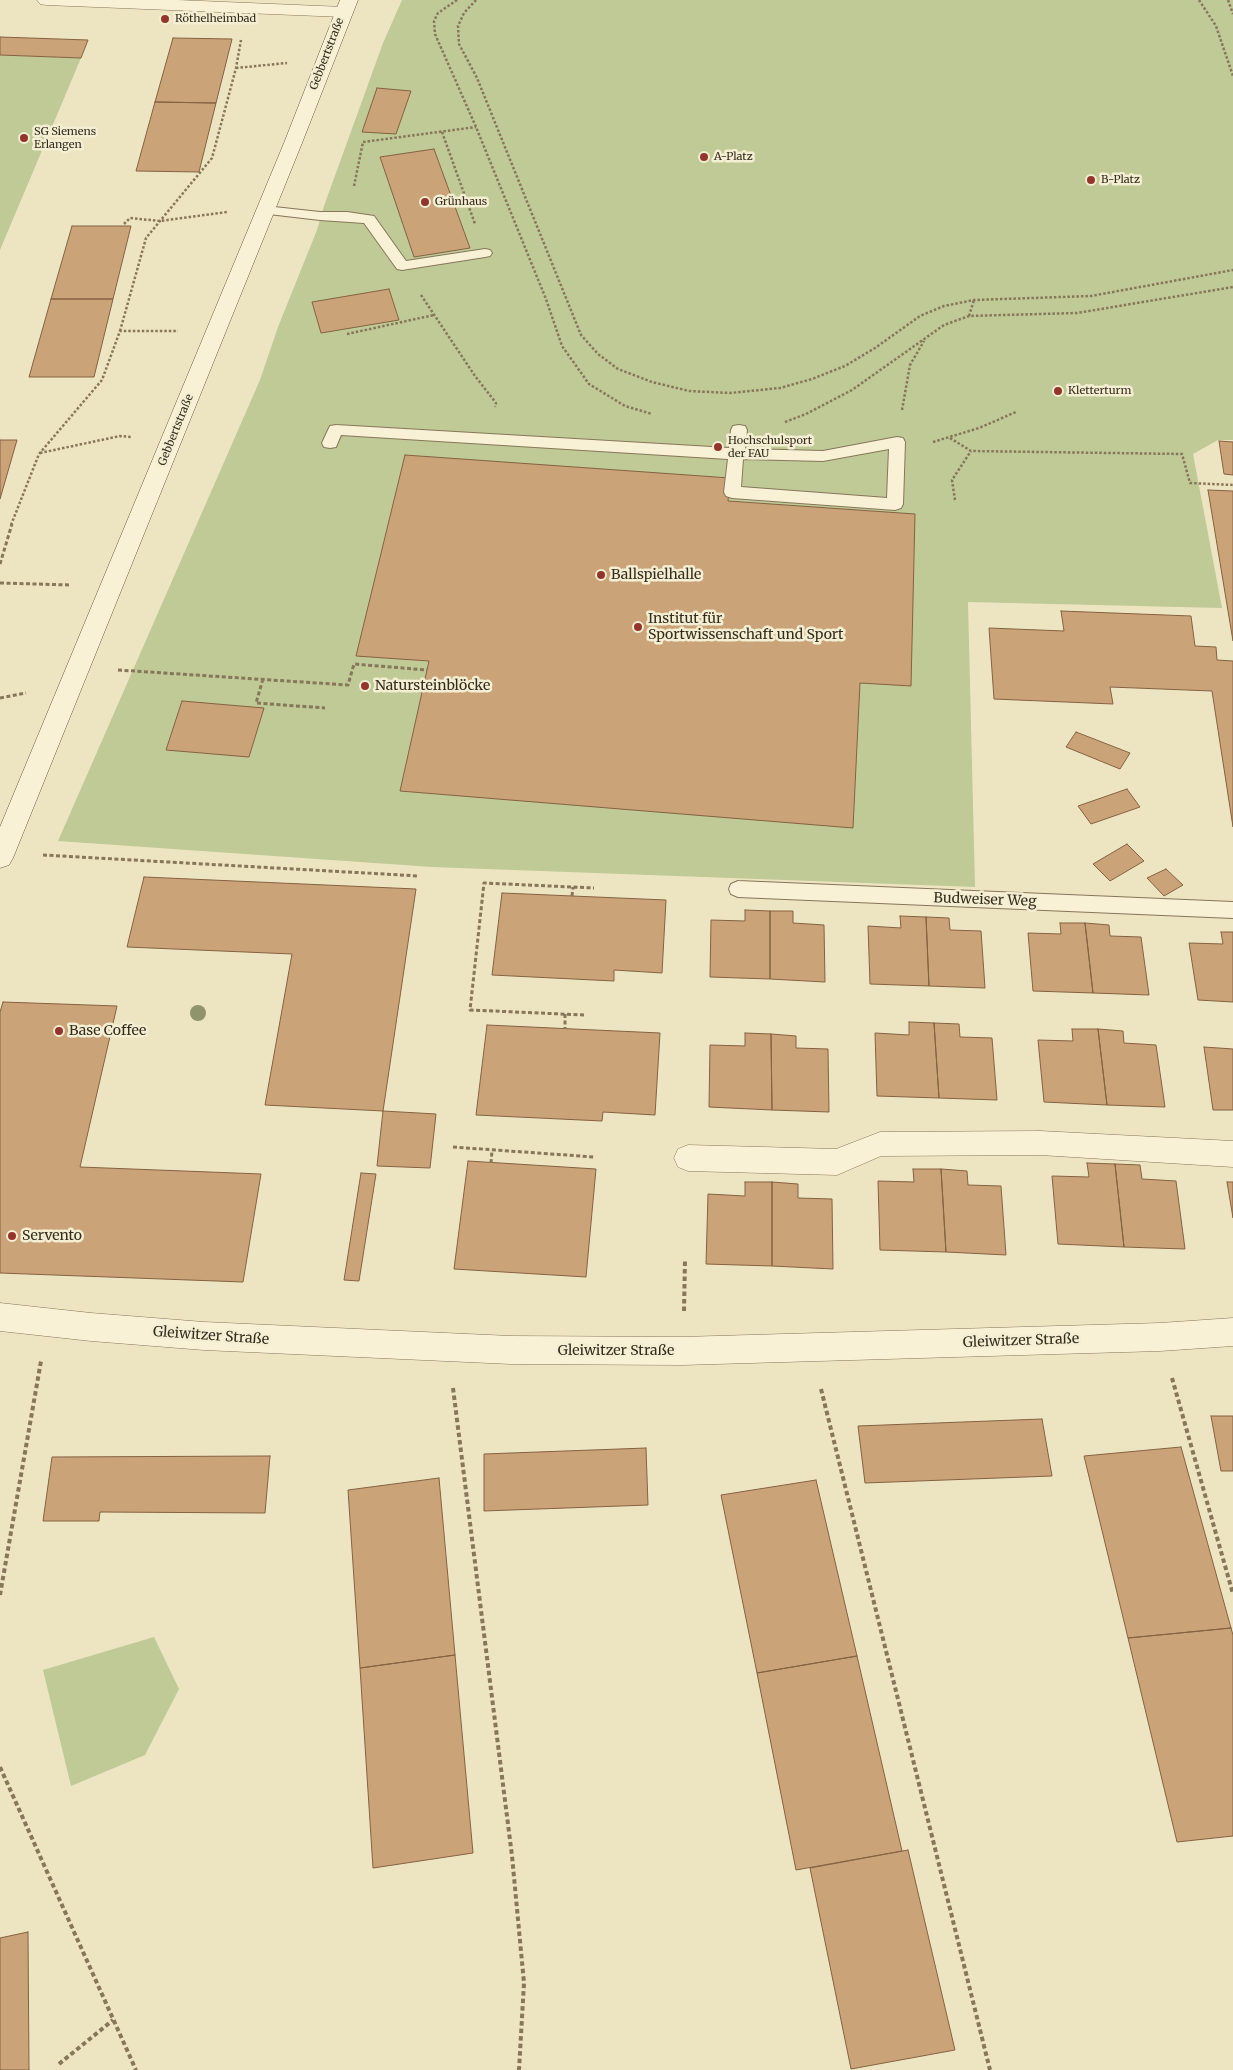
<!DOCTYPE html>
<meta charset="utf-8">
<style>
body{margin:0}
canvas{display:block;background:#ede4c2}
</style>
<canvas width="1233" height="2070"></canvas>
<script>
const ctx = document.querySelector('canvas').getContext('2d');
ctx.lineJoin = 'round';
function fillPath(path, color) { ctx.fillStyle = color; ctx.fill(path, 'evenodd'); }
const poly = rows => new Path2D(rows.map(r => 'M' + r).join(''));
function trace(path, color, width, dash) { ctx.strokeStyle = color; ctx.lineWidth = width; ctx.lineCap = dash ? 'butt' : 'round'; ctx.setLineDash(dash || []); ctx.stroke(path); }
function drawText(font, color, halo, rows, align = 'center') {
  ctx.font = font + ' Merriweather,serif'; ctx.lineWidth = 5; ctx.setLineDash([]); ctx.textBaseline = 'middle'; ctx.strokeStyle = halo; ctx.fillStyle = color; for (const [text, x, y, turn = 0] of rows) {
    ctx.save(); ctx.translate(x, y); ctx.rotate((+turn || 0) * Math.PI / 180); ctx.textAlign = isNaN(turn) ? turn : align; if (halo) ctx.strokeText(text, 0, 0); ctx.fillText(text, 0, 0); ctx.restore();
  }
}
fillPath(poly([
 [402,0,1233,0,1233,440,1218,440,1193,454,1222,608,968,602,975,887,432,867,58,841,260,380,278,327,317,230,324,206,383,43],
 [0,55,81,58,0,250],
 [154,1637,179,1689,145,1755,71,1786,43,1670]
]), '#bfca97');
const building = poly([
 [0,37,88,40,81,58,0,55,0,37],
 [173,38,232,39,216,103,155,102,173,38],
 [377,88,411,91,396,134,362,132,377,88],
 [155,102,216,103,199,172,136,171,155,102],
 [434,149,470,248,414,257,380,157,434,149],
 [72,226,131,226,113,299,51,299,72,226],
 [389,289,399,320,321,333,312,302,389,289],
 [51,299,113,299,94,377,29,377,51,299],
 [0,440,17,440,0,499,0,440],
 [1219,441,1233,442,1233,475,1224,474,1219,441],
 [405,455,730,478,728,501,915,514,911,686,860,683,853,828,400,791,429,661,356,656,405,455],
 [1208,490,1233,491,1233,641,1208,490],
 [1061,611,1191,616,1195,646,1216,647,1217,660,1233,661,1233,827,1212,691,1110,687,1113,704,994,699,989,628,1064,631,1061,611],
 [182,701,264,708,249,757,166,750,182,701],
 [1076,732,1130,753,1120,769,1066,747,1076,732],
 [1127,789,1140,807,1091,824,1078,806,1127,789],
 [1127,844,1144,861,1110,881,1093,864,1127,844],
 [1166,869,1183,885,1164,896,1147,878,1166,869],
 [144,877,416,889,383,1111,265,1105,292,954,127,947,144,877],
 [502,893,666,900,662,973,614,970,614,981,492,975,502,893],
 [745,910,770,911,770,979,710,977,711,920,745,921,745,910],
 [770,911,793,911,793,923,824,925,825,982,770,979,770,911],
 [900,916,926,917,929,986,870,984,868,926,901,928,900,916],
 [926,917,949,918,950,930,981,931,985,988,929,986,926,917],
 [1060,923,1085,923,1093,993,1033,991,1028,933,1061,934,1060,923],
 [1085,923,1109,925,1110,936,1141,937,1149,995,1093,993,1085,923],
 [1221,932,1233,932,1233,1002,1198,1000,1189,943,1223,944,1221,932],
 [3,1002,117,1006,80,1167,261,1174,243,1282,0,1273,0,1012,3,1002],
 [909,1022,934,1023,939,1098,877,1096,875,1033,909,1035,909,1022],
 [934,1023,959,1024,960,1037,992,1038,997,1100,939,1098,934,1023],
 [487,1025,660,1033,655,1115,603,1112,602,1121,476,1115,487,1025],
 [1072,1029,1098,1029,1107,1105,1044,1102,1038,1040,1073,1041,1072,1029],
 [1098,1029,1123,1031,1124,1043,1156,1045,1165,1107,1107,1105,1098,1029],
 [745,1033,771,1034,772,1110,709,1107,710,1045,745,1046,745,1033],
 [771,1034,796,1036,796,1048,828,1049,829,1112,772,1110,771,1034],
 [1204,1047,1233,1049,1233,1110,1213,1110,1204,1047],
 [383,1111,436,1114,430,1168,377,1166,383,1111],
 [468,1161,596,1169,586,1277,454,1269,468,1161],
 [1087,1163,1115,1164,1124,1247,1058,1244,1052,1176,1089,1177,1087,1163],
 [1115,1164,1140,1165,1142,1179,1176,1181,1185,1249,1124,1247,1115,1164],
 [913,1169,941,1169,946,1252,880,1250,878,1181,914,1182,913,1169],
 [941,1169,967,1171,968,1185,1001,1186,1006,1255,946,1252,941,1169],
 [361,1173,376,1174,359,1281,344,1280,361,1173],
 [745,1182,772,1182,772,1266,706,1264,708,1194,745,1196,745,1182],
 [772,1182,798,1184,798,1198,832,1199,833,1269,772,1266,772,1182],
 [1227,1182,1233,1182,1233,1218,1227,1182],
 [1211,1416,1233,1416,1233,1471,1221,1471,1211,1416],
 [1042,1419,1052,1476,865,1483,858,1426,1042,1419],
 [1181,1447,1231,1628,1128,1638,1084,1456,1181,1447],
 [646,1448,648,1505,484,1511,484,1454,646,1448],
 [270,1456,265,1513,100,1512,99,1521,43,1521,52,1457,270,1456],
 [439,1478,455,1655,360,1668,348,1490,439,1478],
 [816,1480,857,1656,757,1673,721,1495,816,1480],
 [1231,1628,1233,1635,1233,1836,1177,1842,1128,1638,1231,1628],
 [455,1655,473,1853,373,1868,360,1668,455,1655],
 [857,1656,902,1851,796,1870,757,1673,857,1656],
 [908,1850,955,2050,851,2069,810,1868,908,1850],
 [28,1932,29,2070,0,2070,0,1938,28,1932]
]);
fillPath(building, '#caa379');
trace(building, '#856240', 1);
const lane = poly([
 [265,206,320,212,347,212,374,216,406,261,485,249,490,250,492,253,490,256,485,257,402,270,397,269,364,223,320,220,260,213,258,210,260,207,265,206],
 [336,425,729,448,731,430,733,426,739,425,745,426,747,430,745,449,823,451,897,437,903,438,905,442,903,504,901,508,895,510,732,498,726,496,724,492,728,459,341,435,336,447,330,448,324,447,322,443,328,430,330,426,336,425],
 [889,449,887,498,741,487,743,459,823,461,889,449],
 [738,881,1233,902,1233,918,738,897,731,894,729,889,731,884,738,881]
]);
const street = poly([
 [37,0,177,0,344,7,350,8,353,12,350,16,344,17,46,5,40,4,37,0],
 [1040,1131,1233,1141,1233,1167,1040,1155,881,1156,837,1175,688,1171,678,1167,674,1158,678,1149,688,1145,836,1149,880,1132,1040,1131],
 [0,1303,91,1313,204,1322,511,1336,682,1337,1160,1323,1233,1318,1233,1346,1160,1351,682,1365,511,1364,204,1350,91,1341,0,1331,0,1303]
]);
const secondary = poly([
 [340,0,358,0,302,143,13,858,9,865,0,868,0,827,284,143,340,0]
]);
trace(lane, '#86765a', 2);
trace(street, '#86765a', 1);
trace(secondary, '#68573d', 1);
trace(poly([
 [457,0,438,13,434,21,435,34,476,127,546,299,562,346,589,384,625,406,652,414],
 [476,0,464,13,458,26,459,44,477,78,581,335,598,354,618,369,652,382,689,391,730,393,780,388,812,379,845,366,875,348,920,316,944,306,974,300,1091,296,1233,270],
 [1199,0,1216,26,1233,76],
 [1228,0,1233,14],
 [236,68,287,63],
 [442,132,475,224],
 [354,186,363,142,476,127],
 [124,224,130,218,160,221,227,212],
 [421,295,475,376,496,403,495,407],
 [969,316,974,300],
 [120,331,146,238,212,158,236,68,241,40],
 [347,334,434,315],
 [902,410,910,365,924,341],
 [785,422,806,414,852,390,944,325,969,316,1077,313,1233,287],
 [950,438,971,451,1182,454,1190,483,1233,485],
 [933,442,979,428,1016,412],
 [40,453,120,436,132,437],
 [955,500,952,480,971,451],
 [11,525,39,454,102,380,120,331,178,331]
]), '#86765a', 2.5, [2.5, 2]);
trace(poly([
 [0,564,12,524],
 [0,583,70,585],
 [118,670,348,685,354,664,427,670],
 [263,679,256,703,325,708],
 [0,698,26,693],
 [43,855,419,876],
 [572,896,573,887],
 [565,1014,565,1029],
 [584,1015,470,1010,484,883,594,888],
 [453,1147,594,1157],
 [491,1163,492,1150]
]), '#86765a', 3, [4, 2.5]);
trace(poly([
 [684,1311,685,1259],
 [1172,1378,1233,1594],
 [453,1388,512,1856,524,1983,519,2070],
 [821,1389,990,2070],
 [0,1595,41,1361],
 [0,1767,136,2070],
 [59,2064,113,2020]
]), '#86765a', 4, [4.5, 3]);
fillPath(lane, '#f8f1d5');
fillPath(street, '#f8f1d5');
fillPath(secondary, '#f8f1d5');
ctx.fillStyle = '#8f946c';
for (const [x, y] of [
 [198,1013]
]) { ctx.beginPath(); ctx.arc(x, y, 8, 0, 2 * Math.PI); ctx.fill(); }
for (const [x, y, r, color] of [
 [165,19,5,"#94352b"],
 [24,138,5,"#94352b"],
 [704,157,5,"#94352b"],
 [1091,180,5,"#94352b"],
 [425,202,5,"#94352b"],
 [1058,391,5,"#94352b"],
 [718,447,5,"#94352b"],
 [601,575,5,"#94352b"],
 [638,627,5,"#94352b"],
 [365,686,5,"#94352b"],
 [59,1031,5,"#94352b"],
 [12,1236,5,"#94352b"]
]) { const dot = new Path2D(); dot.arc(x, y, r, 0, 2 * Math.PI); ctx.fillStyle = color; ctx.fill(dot); trace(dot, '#f4eed2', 2); }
drawText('11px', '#362c1e', '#f4eed2', [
 ["Röthelheimbad",175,19],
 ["SG Siemens",34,132],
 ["Erlangen",34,145],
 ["A-Platz",714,157],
 ["B-Platz",1101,180],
 ["Grünhaus",435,202],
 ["Kletterturm",1068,391],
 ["Hochschulsport",728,441],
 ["der FAU",728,454]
], 'left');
drawText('11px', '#362c1e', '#f4eed2', [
 ["Gebbertstraße",327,54,-69],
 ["Gebbertstraße",176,430,-68]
]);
drawText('14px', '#362c1e', '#f4eed2', [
 ["Ballspielhalle",611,575],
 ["Institut für",648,619],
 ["Sportwissenschaft und Sport",648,635],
 ["Natursteinblöcke",375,686],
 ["Base Coffee",69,1031],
 ["Servento",22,1236]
], 'left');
drawText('14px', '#362c1e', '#f4eed2', [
 ["Budweiser Weg",985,900,2],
 ["Gleiwitzer Straße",211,1336,4],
 ["Gleiwitzer Straße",1021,1341,-2],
 ["Gleiwitzer Straße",616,1351]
]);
</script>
